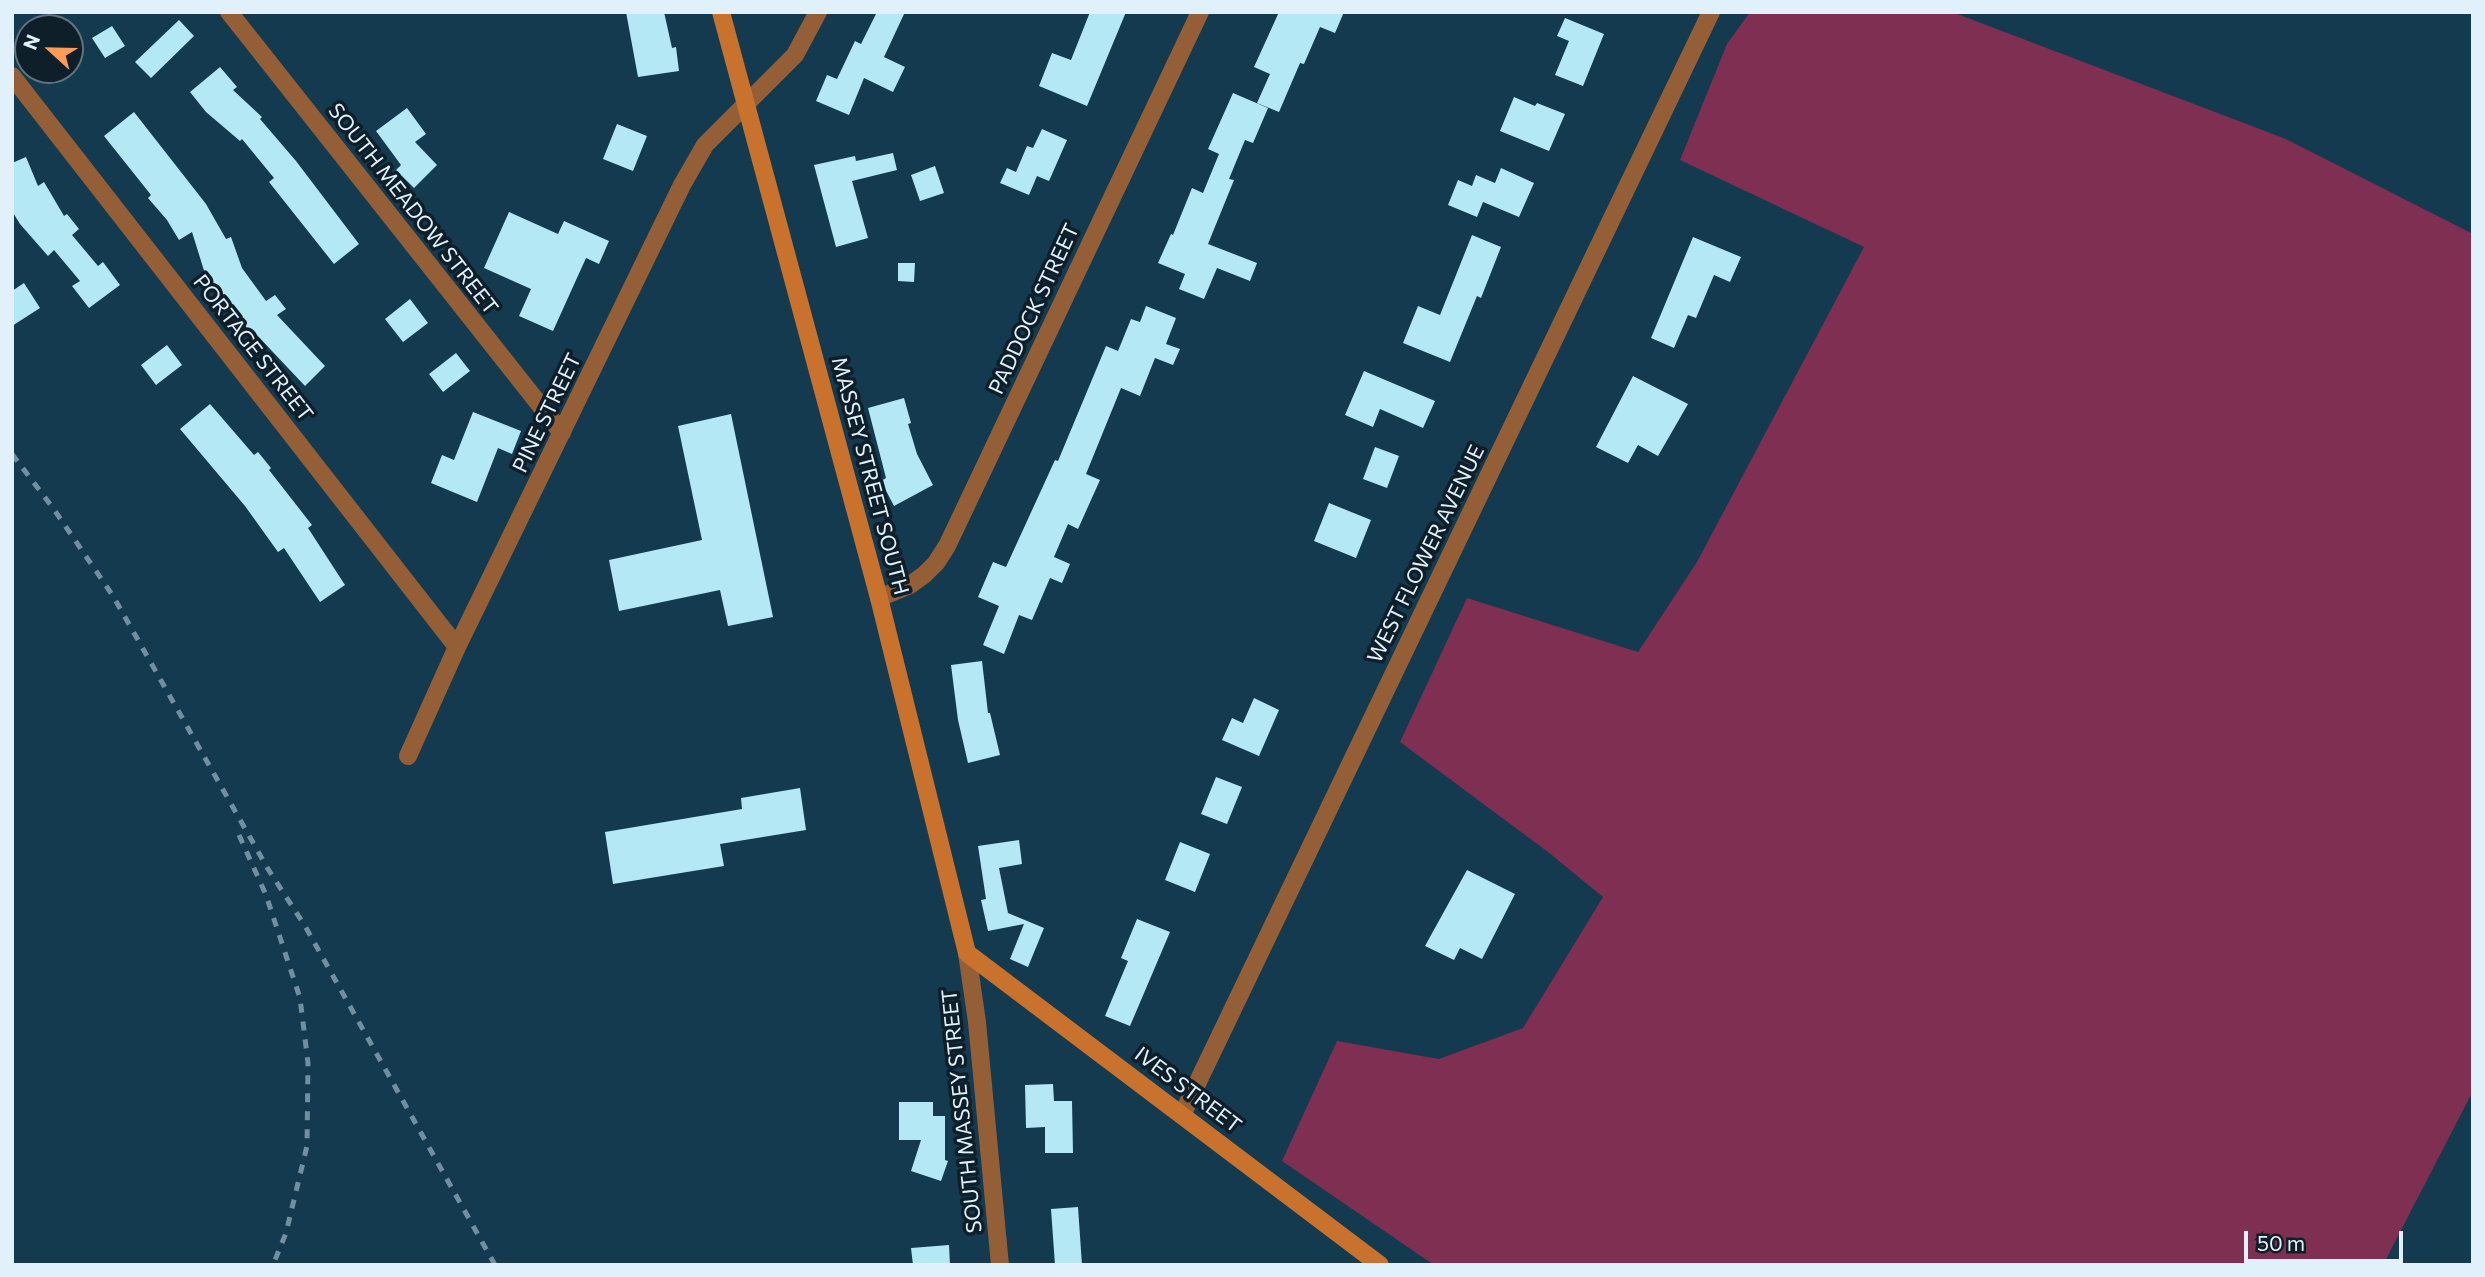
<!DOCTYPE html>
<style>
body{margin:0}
#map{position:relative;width:2485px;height:1277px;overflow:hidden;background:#133a4e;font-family:Commissioner,sans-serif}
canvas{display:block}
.frame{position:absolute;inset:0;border:14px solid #e1f1fc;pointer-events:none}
.north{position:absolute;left:14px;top:14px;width:70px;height:70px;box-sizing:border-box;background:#0f1f29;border:2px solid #63737d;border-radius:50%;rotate:292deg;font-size:19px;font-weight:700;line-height:28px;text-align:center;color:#e1f1fc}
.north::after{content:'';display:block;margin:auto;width:24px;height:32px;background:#fd9d55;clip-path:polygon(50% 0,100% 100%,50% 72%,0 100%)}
.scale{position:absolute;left:2244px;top:1231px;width:159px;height:32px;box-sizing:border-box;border:4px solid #e1f1fc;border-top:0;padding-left:9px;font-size:21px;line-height:24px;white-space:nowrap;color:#e1f1fc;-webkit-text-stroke:5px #0f1f29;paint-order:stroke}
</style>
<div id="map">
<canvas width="2485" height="1277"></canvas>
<div class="frame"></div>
<div class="north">N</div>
<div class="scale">50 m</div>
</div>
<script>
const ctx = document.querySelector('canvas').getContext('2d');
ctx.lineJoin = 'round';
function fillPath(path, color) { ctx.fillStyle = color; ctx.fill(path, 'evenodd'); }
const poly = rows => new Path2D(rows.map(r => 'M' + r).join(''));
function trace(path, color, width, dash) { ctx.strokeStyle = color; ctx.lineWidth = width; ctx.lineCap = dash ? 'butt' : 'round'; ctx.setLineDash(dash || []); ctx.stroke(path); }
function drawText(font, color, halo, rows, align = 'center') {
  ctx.font = font + ' Commissioner,sans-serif'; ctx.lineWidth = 7; ctx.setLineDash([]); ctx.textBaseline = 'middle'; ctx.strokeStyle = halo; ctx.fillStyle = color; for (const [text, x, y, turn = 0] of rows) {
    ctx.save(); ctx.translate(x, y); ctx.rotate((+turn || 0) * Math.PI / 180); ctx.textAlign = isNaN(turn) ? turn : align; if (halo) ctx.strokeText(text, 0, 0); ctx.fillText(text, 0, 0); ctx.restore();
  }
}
fillPath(poly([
 [1750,12,1952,12,2286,139,2473,234,2473,1091,2383,1265,1434,1265,1282,1161,1337,1041,1439,1059,1523,1028,1603,897,1548,852,1400,742,1467,598,1638,652,1697,562,1864,247,1680,160,1727,44]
]), '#7e2f52');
fillPath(poly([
 [626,12,664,12,672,48,676,47,679,71,638,77],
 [877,12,905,12,884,57,905,67,893,92,864,78,849,115,816,101,827,75,837,79,855,41,861,44],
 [1090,12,1126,12,1087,106,1039,86,1052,53,1071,60],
 [1279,12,1344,12,1335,33,1320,27,1304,64,1300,63,1279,112,1257,103,1270,74,1254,67],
 [1565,18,1604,34,1583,86,1555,75,1569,41,1557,36],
 [179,20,194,36,151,78,135,62],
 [112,26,125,46,105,58,92,38],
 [220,67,237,87,233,90,262,117,260,119,296,161,359,244,334,264,269,182,274,178,242,139,240,141,206,112,190,92],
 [1233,93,1268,108,1253,143,1245,140,1229,179,1234,180,1208,244,1257,263,1250,281,1217,268,1204,299,1179,289,1185,274,1158,263,1171,234,1173,235,1192,188,1203,193,1219,154,1208,149],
 [1514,97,1535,106,1537,103,1565,114,1549,151,1500,131],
 [407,108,426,134,415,142,437,165,414,188,396,170,401,165,376,131],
 [134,112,206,204,226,239,231,237,242,268,266,301,275,295,286,309,277,315,325,366,305,386,254,332,251,334,228,302,226,304,206,277,192,232,179,240,167,220,148,198,151,195,104,136],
 [617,124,647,136,633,171,603,159],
 [1042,129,1067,140,1049,181,1037,176,1029,195,1000,183,1007,168,1016,172,1027,146,1033,148],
 [893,153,897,170,852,181,868,238,836,247,814,165,855,156,856,161],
 [26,157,38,186,44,182,64,216,67,214,79,229,72,235,98,266,103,262,120,285,89,308,72,286,80,281,54,250,48,256,20,224,12,211,12,163],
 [935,166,944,193,920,201,911,175],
 [1501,168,1534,183,1519,217,1483,202,1477,217,1448,205,1458,180,1472,186,1476,175,1495,183],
 [509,212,558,234,564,221,609,241,599,264,586,258,553,331,519,316,531,289,484,268],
 [1472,235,1501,247,1481,298,1477,296,1450,362,1403,343,1418,306,1440,315],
 [1693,237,1741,257,1730,282,1714,275,1696,318,1688,315,1674,348,1651,338],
 [898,263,915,263,914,282,898,281],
 [24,283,40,308,12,326,12,291],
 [410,299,428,323,403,342,385,319],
 [1146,306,1176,318,1166,344,1180,349,1173,365,1155,358,1140,396,1121,388,1086,474,1100,480,1078,529,1068,524,1054,557,1070,564,1062,583,1050,578,1032,620,1019,615,1004,654,983,645,999,606,978,597,993,562,1006,567,1055,460,1058,461,1106,346,1118,351,1131,319,1140,322],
 [167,345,182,365,156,385,141,365],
 [456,353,470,371,443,392,429,374],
 [1364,371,1435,401,1423,428,1380,409,1373,427,1345,415],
 [1633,376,1688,404,1658,456,1638,445,1628,463,1596,447],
 [904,398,911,423,908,424,917,454,933,485,894,506,881,481,886,478,868,408],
 [210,404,254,455,258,452,271,468,269,470,312,525,308,528,345,585,320,602,284,548,278,552,245,506,180,429],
 [473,412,521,431,512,454,498,448,477,502,431,483,442,455,454,460],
 [731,414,773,617,728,626,720,590,619,611,609,560,702,540,678,426],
 [1375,447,1399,456,1387,488,1363,479],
 [1329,503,1371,520,1356,558,1314,541],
 [982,661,988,713,990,713,1000,755,968,763,958,720,951,665],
 [1254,698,1279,710,1259,756,1222,740,1232,718,1243,723],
 [1216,777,1242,787,1227,824,1201,814],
 [800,788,806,830,720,844,724,866,613,884,605,832,742,809,741,798],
 [1019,840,1022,864,999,868,1008,913,1044,928,1028,967,1010,959,1024,924,988,931,981,900,986,899,978,846],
 [1180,842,1210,854,1195,892,1165,880],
 [1467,870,1515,894,1482,959,1460,948,1454,960,1425,946],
 [1137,919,1170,932,1130,1026,1105,1016,1128,961,1121,958],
 [1053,1084,1054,1101,1072,1101,1073,1153,1045,1153,1045,1127,1026,1128,1025,1085],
 [899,1102,933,1102,933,1116,945,1116,945,1160,948,1161,941,1181,911,1171,921,1140,899,1140],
 [1078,1207,1082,1265,1055,1265,1051,1209],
 [949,1245,950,1265,913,1265,911,1248]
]), '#b4e8f5');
trace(poly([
 [229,12,562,433],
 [12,76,457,647],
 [879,598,910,585,924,575,936,563,947,546,1200,12],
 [408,756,457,647,682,185,705,145,795,55,818,12],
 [967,953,977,1022,1000,1265],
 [1182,1115,1711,12]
]), '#945e37', 18);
trace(poly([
 [721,12,879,598,967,953,1380,1265]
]), '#c8722d', 18);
trace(poly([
 [12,454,53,508,113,596,268,869,305,926,495,1265],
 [239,835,266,895,300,998,308,1063,307,1146,286,1233,273,1265]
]), '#738f9f', 5, [9, 9]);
drawText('21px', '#e1f1fc', '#0f1f29', [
 ["SOUTH MEADOW STREET",413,209,52],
 ["PADDOCK STREET",1034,309,-65],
 ["PORTAGE STREET",253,348,52],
 ["PINE STREET",547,413,-64],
 ["MASSEY STREET SOUTH",870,476,75],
 ["WEST FLOWER AVENUE",1426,554,-64],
 ["IVES STREET",1188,1090,37],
 ["SOUTH MASSEY STREET",962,1111,-96]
]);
</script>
